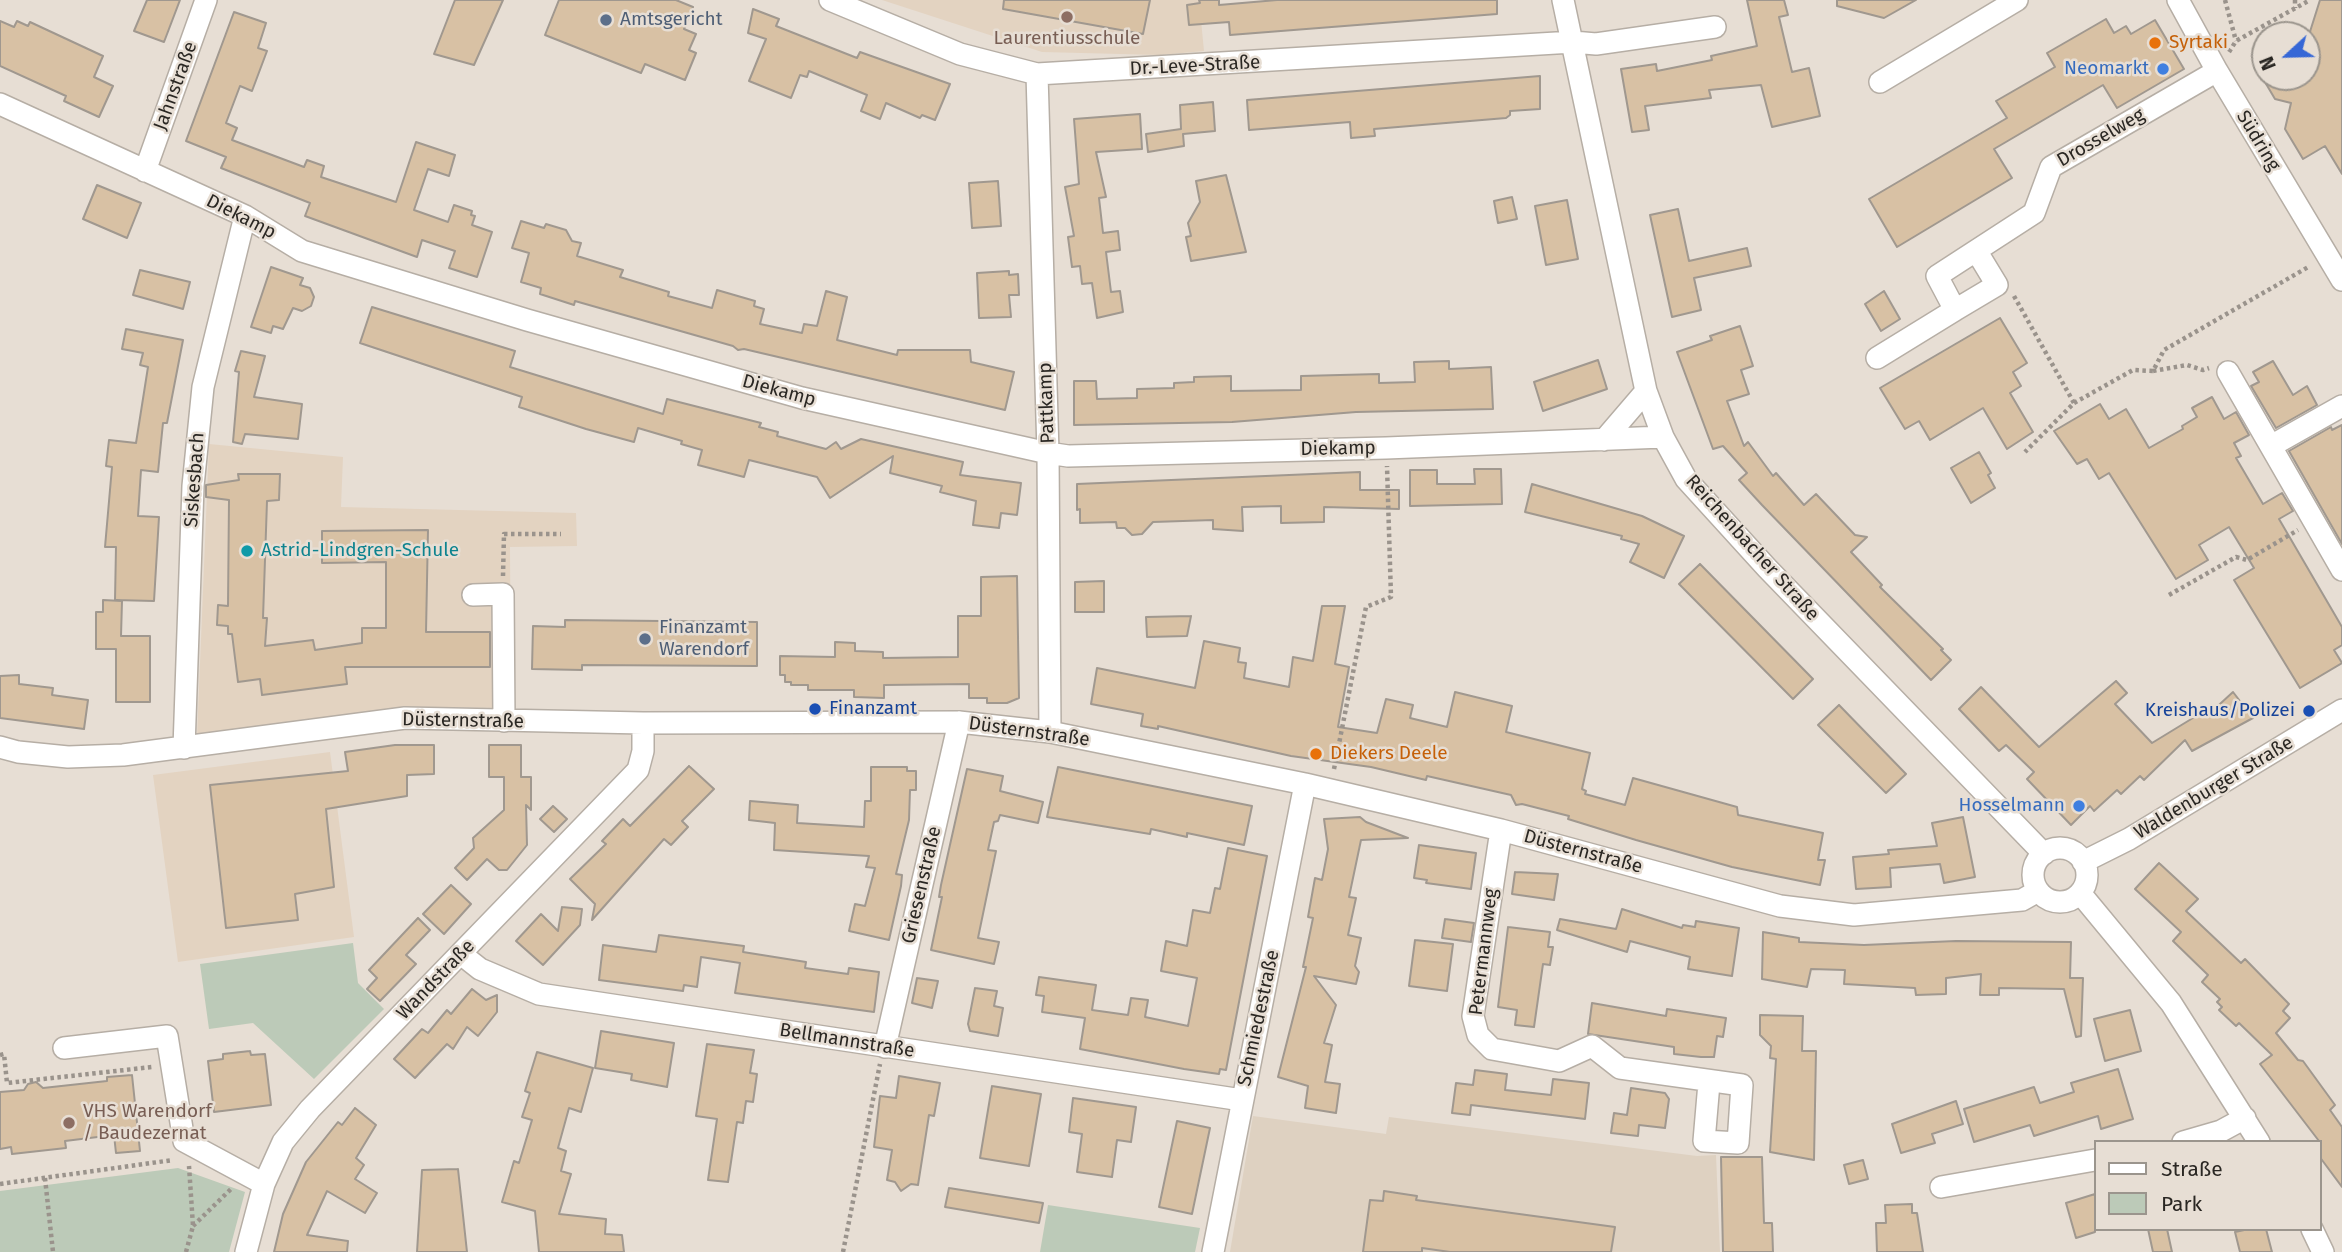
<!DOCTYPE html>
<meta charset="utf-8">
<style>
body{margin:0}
#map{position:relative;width:2342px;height:1252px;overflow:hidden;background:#e7ded4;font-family:"Fira Sans",sans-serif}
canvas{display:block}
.legend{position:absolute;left:2094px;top:1140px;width:228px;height:91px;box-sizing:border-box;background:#e7ded4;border:2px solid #9b958d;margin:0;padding:9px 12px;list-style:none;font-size:21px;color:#2a2723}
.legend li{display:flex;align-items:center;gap:14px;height:35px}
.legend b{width:35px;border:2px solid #9b958d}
.north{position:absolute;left:2251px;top:21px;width:70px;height:70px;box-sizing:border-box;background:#e7ded4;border:2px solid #9b958d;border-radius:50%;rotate:248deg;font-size:19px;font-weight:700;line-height:28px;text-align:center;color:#2a2723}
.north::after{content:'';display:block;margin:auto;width:24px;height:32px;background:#3667d6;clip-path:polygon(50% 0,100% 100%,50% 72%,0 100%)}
</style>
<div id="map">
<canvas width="2342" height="1252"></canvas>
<ul class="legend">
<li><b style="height:9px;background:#fff"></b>Straße</li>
<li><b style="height:19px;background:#bccab8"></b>Park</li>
</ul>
<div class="north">N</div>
</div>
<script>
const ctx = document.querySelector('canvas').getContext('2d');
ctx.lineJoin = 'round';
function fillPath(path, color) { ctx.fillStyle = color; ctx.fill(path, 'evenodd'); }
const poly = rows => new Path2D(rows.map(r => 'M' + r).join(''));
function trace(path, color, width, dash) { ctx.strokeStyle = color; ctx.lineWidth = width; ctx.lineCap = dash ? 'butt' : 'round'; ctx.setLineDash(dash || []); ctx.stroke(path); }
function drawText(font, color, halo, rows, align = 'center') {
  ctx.font = font + ' "Fira Sans",sans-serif'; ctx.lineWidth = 5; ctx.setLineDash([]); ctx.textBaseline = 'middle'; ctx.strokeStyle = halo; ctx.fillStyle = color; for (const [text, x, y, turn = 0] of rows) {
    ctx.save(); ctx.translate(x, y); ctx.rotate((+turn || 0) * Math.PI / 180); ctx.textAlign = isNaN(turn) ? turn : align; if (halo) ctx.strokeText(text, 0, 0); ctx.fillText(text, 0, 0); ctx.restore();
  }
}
fillPath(poly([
 [1253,1116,1386,1134,1389,1117,1697,1156,1716,1155,1720,1252,1230,1252]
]), '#ded1c1');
fillPath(poly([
 [882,0,1199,0,1204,51,1160,55,1042,52],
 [209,444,343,457,341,507,576,513,577,546,510,547,511,708,401,707,197,737],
 [330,752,354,937,178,962,153,775]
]), '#e3d3c1');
fillPath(poly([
 [353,943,358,983,384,1009,314,1079,253,1023,209,1029,200,964],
 [178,1168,245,1192,229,1252,0,1252,0,1191],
 [1048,1205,1200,1228,1195,1252,1040,1252]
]), '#bccab8');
const building = poly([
 [147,0,180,0,164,42,134,31,147,0],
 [455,0,503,0,474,65,434,54,455,0],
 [559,0,676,0,693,7,684,29,696,34,689,50,696,53,685,80,645,64,641,73,545,35,559,0],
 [1004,0,1150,0,1143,34,1003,9,1004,0],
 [1199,0,1219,0,1219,5,1277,0,1497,0,1497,14,1230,35,1229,22,1189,25,1187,5,1200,3,1199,0],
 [1747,0,1784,0,1788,15,1779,17,1792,72,1809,68,1820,116,1772,127,1761,85,1709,90,1711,98,1645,106,1649,130,1632,132,1621,69,1656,64,1657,71,1712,60,1711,56,1757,46,1747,0],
 [1837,0,1916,0,1884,18,1837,6,1837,0],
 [2320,0,2342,0,2342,174,2325,146,2303,159,2285,129,2291,103,2275,99,2262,77,2307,77,2307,52,2314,48,2308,38,2320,0],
 [753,9,779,19,776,26,857,58,860,52,950,84,935,120,922,115,920,118,886,103,880,119,861,111,867,95,809,71,807,77,800,75,791,98,749,81,766,39,748,33,753,9],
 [234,12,266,23,258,48,267,51,252,91,240,86,226,123,237,128,232,140,304,167,307,160,324,166,321,177,396,202,416,142,455,155,449,176,428,169,414,210,448,222,454,205,472,211,471,215,475,216,472,225,492,232,477,277,449,268,455,251,422,240,417,257,305,216,310,203,221,168,226,157,186,141,234,12],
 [2106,19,2114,33,2126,26,2131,34,2155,20,2184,69,2117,108,2103,85,1994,149,2012,178,1897,247,1869,199,2007,118,1996,101,2055,67,2047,53,2106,19],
 [0,21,14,27,17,21,28,26,30,22,103,56,94,77,113,86,99,117,64,101,66,96,0,66,0,21],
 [1540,76,1540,109,1510,111,1510,115,1506,118,1374,129,1375,136,1351,138,1350,122,1249,130,1247,100,1540,76],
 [1213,102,1215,131,1183,134,1184,146,1148,152,1146,134,1181,129,1180,105,1213,102],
 [1140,114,1142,149,1096,152,1106,197,1099,198,1103,233,1118,231,1120,250,1106,252,1111,292,1120,291,1123,312,1097,318,1092,283,1082,284,1080,266,1072,267,1068,237,1074,236,1065,187,1079,184,1074,119,1140,114],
 [1226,175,1246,252,1191,261,1186,237,1191,236,1188,223,1200,202,1196,181,1226,175],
 [998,181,1001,226,972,228,969,183,998,181],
 [97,185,141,203,127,238,83,219,97,185],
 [1512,197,1517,219,1498,223,1494,201,1512,197],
 [1567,200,1578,259,1546,265,1535,206,1567,200],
 [1678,209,1689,261,1747,248,1751,266,1694,278,1701,310,1672,317,1650,215,1678,209],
 [521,221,544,228,546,224,566,230,572,241,581,243,577,256,623,270,620,277,669,292,668,296,712,308,717,290,755,301,754,306,764,309,760,324,802,333,804,324,817,326,826,291,847,297,837,340,897,355,898,350,970,350,971,362,1014,372,1005,410,744,349,738,350,733,346,575,301,574,305,540,294,541,288,521,282,529,253,512,248,521,221],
 [271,267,303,278,300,285,310,288,314,297,311,306,302,311,293,308,283,329,273,326,271,333,251,327,271,267],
 [140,270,190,282,183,309,133,295,140,270],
 [1009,271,1009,275,1018,274,1019,295,1009,295,1011,317,979,318,977,273,1009,271],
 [1884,291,1900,319,1881,331,1865,304,1884,291],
 [372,307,515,351,510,367,663,414,667,399,761,423,759,427,778,432,777,436,826,449,836,442,841,449,861,439,963,462,960,475,1021,483,1017,515,1001,513,999,528,973,525,976,501,940,492,942,486,890,473,893,456,830,498,817,477,749,460,744,477,698,465,702,450,681,444,682,441,638,428,634,442,586,429,519,407,522,397,360,343,372,307],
 [2000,318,2027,363,2013,372,2021,386,2010,393,2033,432,2007,449,1983,408,1930,440,1919,421,1905,429,1880,388,2000,318],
 [1740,326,1753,366,1741,370,1749,394,1727,401,1744,446,1748,442,1773,476,1776,473,1804,505,1816,494,1855,535,1867,537,1851,552,1882,585,1880,587,1943,649,1941,650,1951,660,1931,680,1762,505,1739,480,1747,473,1723,446,1713,449,1677,352,1712,340,1710,336,1740,326],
 [126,329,183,340,167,423,163,423,158,472,141,470,138,516,159,517,154,601,115,600,116,547,105,547,112,467,106,466,109,440,136,443,148,367,140,365,143,353,122,349,126,329],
 [241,351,265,356,254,397,302,404,298,439,245,434,242,444,233,442,239,372,235,371,241,351],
 [1598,360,1607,389,1543,411,1534,382,1598,360],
 [1449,361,1449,369,1491,367,1493,409,1356,412,1232,422,1074,425,1074,381,1096,381,1097,399,1137,398,1137,389,1174,388,1174,383,1194,382,1194,377,1231,376,1231,391,1301,390,1301,376,1379,374,1379,383,1415,382,1414,362,1449,361],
 [2273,361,2293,395,2307,386,2317,405,2276,428,2251,386,2259,382,2253,372,2273,361],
 [2212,397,2224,419,2236,412,2249,435,2234,443,2241,456,2236,458,2263,504,2282,493,2293,511,2279,519,2342,627,2342,645,2334,650,2342,663,2300,688,2234,580,2254,568,2229,527,2199,545,2208,560,2176,579,2109,473,2099,479,2087,459,2077,464,2054,431,2100,404,2109,419,2126,409,2149,448,2183,429,2182,426,2197,417,2192,408,2212,397],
 [2342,425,2342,544,2289,451,2331,427,2332,430,2342,425],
 [1979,452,1991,473,1988,475,1995,488,1971,503,1951,468,1979,452],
 [1474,469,1501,469,1502,504,1410,506,1410,470,1437,470,1437,484,1475,484,1474,469],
 [1360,472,1360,490,1399,490,1399,509,1324,507,1324,522,1281,523,1281,506,1242,507,1243,531,1213,529,1213,520,1153,522,1142,534,1132,535,1125,528,1117,528,1116,522,1080,523,1080,509,1077,510,1077,484,1360,472],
 [238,474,280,474,279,500,267,501,263,618,267,618,265,646,313,640,315,650,362,643,362,628,386,628,386,562,322,563,322,531,428,530,426,632,490,632,490,667,345,667,347,684,262,695,260,679,238,682,232,634,228,634,228,626,217,625,218,605,228,606,229,500,206,497,206,485,239,480,238,474],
 [1532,484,1642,516,1684,536,1664,578,1630,562,1639,544,1621,539,1622,536,1525,512,1532,484],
 [1700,564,1813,679,1793,699,1679,584,1700,564],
 [1017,576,1019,698,1007,703,987,703,987,698,969,698,969,684,884,685,884,698,854,697,854,690,808,690,808,685,791,685,791,682,785,682,785,675,780,675,780,656,835,657,835,642,855,643,855,651,883,652,883,658,958,657,958,616,981,616,981,577,1017,576],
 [1104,581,1104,612,1075,612,1075,582,1104,581],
 [103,600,122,601,121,636,150,636,150,702,116,702,116,649,96,649,96,612,103,612,103,600],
 [1322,606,1345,606,1335,664,1349,667,1338,727,1377,733,1386,699,1413,705,1410,718,1447,727,1455,692,1512,706,1506,732,1590,753,1582,789,1586,791,1585,794,1625,805,1633,778,1737,807,1738,815,1823,833,1818,860,1825,860,1820,885,1732,867,1636,840,1568,819,1569,816,1522,804,1516,805,1511,795,1427,776,1426,780,1371,767,1291,756,1158,726,1158,729,1141,726,1143,714,1091,704,1097,668,1195,688,1204,641,1240,648,1238,662,1246,663,1244,678,1289,687,1293,657,1313,661,1322,606],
 [1191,616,1187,636,1147,637,1146,617,1191,616],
 [565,620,757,622,757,666,582,665,582,670,532,669,533,626,565,627,565,620],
 [19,675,19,684,53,688,52,695,88,700,84,729,0,718,0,676,19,675],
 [2116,681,2127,693,2115,704,2152,743,2206,710,2209,714,2233,692,2253,718,2192,751,2185,740,2144,780,2140,776,2121,794,2117,790,2094,811,2090,806,2071,825,2027,779,2034,772,2006,745,1999,751,1959,709,1981,687,2039,747,2116,681],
 [1839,705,1906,774,1886,793,1818,725,1839,705],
 [395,745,434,745,434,774,407,775,407,796,326,809,334,887,295,894,298,920,226,928,210,785,348,771,345,752,395,745],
 [489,745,521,745,521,777,531,777,531,810,526,805,527,845,507,870,499,870,487,859,467,880,455,868,474,848,473,838,504,810,504,777,489,777,489,745],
 [689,766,714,789,682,821,688,827,671,845,664,839,592,920,595,904,570,879,606,844,602,841,623,819,630,826,689,766],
 [871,767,907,767,907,771,916,771,916,790,910,790,909,820,896,874,902,875,901,886,889,940,849,931,855,904,865,906,875,868,866,867,869,856,774,850,775,823,749,820,750,801,798,805,797,823,864,827,865,801,871,801,871,767],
 [1058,767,1252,806,1244,845,1187,833,1187,837,1151,829,1150,834,1047,817,1058,767],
 [967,769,1003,776,1000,791,1043,802,1038,823,1000,815,998,821,994,822,988,850,996,851,978,938,999,942,994,964,931,950,942,897,939,897,941,885,967,769],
 [553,806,567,819,554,832,540,819,553,806],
 [1360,817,1366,822,1408,838,1361,840,1349,897,1356,898,1348,935,1361,938,1355,966,1359,972,1356,984,1314,976,1336,1005,1324,1043,1332,1045,1325,1082,1340,1084,1336,1113,1305,1108,1308,1086,1278,1077,1306,967,1303,967,1313,918,1308,917,1315,878,1322,880,1328,849,1324,819,1360,817],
 [1963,817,1975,877,1944,883,1940,864,1890,868,1891,887,1856,889,1853,857,1889,854,1888,850,1937,846,1932,823,1963,817],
 [1419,845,1476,853,1471,889,1426,883,1427,880,1414,878,1419,845],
 [1228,848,1267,856,1226,1070,1220,1069,1219,1074,1184,1069,1080,1049,1085,1018,1042,1012,1044,996,1036,995,1039,977,1096,985,1092,1010,1128,1015,1131,998,1148,1000,1145,1017,1188,1026,1197,978,1161,971,1166,941,1187,946,1193,910,1210,913,1215,888,1220,889,1228,848],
 [2159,863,2198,899,2186,911,2241,963,2245,959,2289,1004,2283,1011,2290,1018,2276,1033,2298,1060,2303,1061,2335,1105,2330,1110,2342,1127,2342,1187,2319,1156,2319,1141,2260,1064,2272,1055,2239,1023,2236,1026,2219,1010,2222,1007,2217,1002,2220,999,2202,982,2208,975,2173,941,2181,932,2135,889,2159,863],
 [1515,872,1558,874,1554,900,1512,894,1515,872],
 [451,885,471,904,444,934,423,914,451,885],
 [562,907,582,909,580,925,543,965,516,941,541,914,558,931,562,907],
 [1622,909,1682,928,1683,925,1695,927,1696,921,1739,928,1732,976,1688,969,1690,957,1630,941,1627,952,1557,930,1560,919,1616,929,1622,909],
 [418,918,430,930,406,955,416,964,380,1001,367,989,377,978,369,970,418,918],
 [1445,919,1474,923,1471,942,1442,938,1445,919],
 [1508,927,1550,932,1548,947,1553,947,1550,965,1543,964,1534,1027,1515,1025,1517,1010,1498,1007,1508,927],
 [1763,932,1799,938,1799,942,1864,945,1956,941,2071,942,2070,978,2083,978,2081,1036,2076,1037,2064,989,1999,988,1999,995,1980,995,1981,974,1946,978,1946,994,1916,995,1915,988,1844,984,1845,970,1811,969,1807,987,1762,979,1763,932],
 [659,935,744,946,743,952,806,962,805,968,848,974,849,968,879,972,874,1012,735,993,740,963,701,957,697,987,684,985,683,991,599,980,603,945,656,952,659,935],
 [1415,940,1453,944,1447,991,1409,986,1415,940],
 [917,978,938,981,932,1008,912,1003,917,978],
 [975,988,997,991,994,1006,1003,1008,998,1036,970,1031,968,1024,975,988],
 [472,989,486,1000,497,995,497,1012,478,1036,467,1027,453,1049,447,1044,415,1078,394,1059,422,1029,428,1033,447,1010,451,1014,472,989],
 [1592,1003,1666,1016,1667,1009,1726,1018,1723,1037,1717,1036,1714,1057,1701,1057,1674,1054,1674,1047,1588,1034,1592,1003],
 [2130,1010,2141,1051,2105,1061,2094,1019,2130,1010],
 [1760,1015,1803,1016,1802,1051,1816,1051,1814,1160,1770,1152,1776,1059,1770,1058,1771,1046,1760,1035,1760,1015],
 [601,1031,674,1043,667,1087,631,1080,632,1074,595,1068,601,1031],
 [707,1044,754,1050,750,1073,757,1074,753,1102,746,1101,743,1123,737,1122,728,1182,708,1180,717,1119,696,1116,707,1044],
 [250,1051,251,1055,265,1054,271,1105,214,1112,208,1061,223,1059,223,1054,250,1051],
 [537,1052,593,1068,581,1112,569,1108,558,1148,566,1151,561,1171,571,1174,559,1214,606,1219,605,1234,622,1235,624,1252,539,1252,535,1211,502,1202,514,1161,519,1163,532,1120,522,1117,530,1093,525,1091,537,1052],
 [2118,1069,2133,1119,2101,1129,2098,1116,2034,1136,2030,1125,1974,1142,1964,1109,2034,1087,2040,1103,2074,1092,2071,1083,2118,1069],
 [1475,1070,1507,1074,1505,1090,1551,1095,1553,1079,1589,1083,1585,1119,1471,1105,1470,1115,1452,1113,1456,1083,1473,1085,1475,1070],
 [132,1075,140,1151,116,1153,114,1135,65,1141,66,1148,12,1154,11,1147,0,1149,0,1092,24,1090,28,1084,36,1082,43,1088,107,1081,107,1077,132,1075],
 [899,1076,940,1083,934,1116,929,1115,918,1185,911,1184,901,1191,895,1182,887,1180,892,1150,874,1147,880,1096,896,1098,899,1076],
 [992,1086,1041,1094,1029,1166,980,1158,992,1086],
 [1631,1088,1665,1093,1669,1099,1665,1128,1639,1125,1638,1136,1611,1133,1614,1113,1627,1115,1631,1088],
 [1073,1098,1136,1107,1131,1142,1117,1140,1112,1177,1077,1172,1082,1134,1069,1132,1073,1098],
 [1956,1101,1963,1124,1932,1134,1935,1143,1901,1153,1892,1124,1956,1101],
 [355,1108,376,1125,356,1158,364,1165,355,1179,377,1193,365,1213,327,1191,307,1235,348,1241,347,1252,274,1252,283,1214,306,1162,338,1122,342,1125,355,1108],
 [1177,1121,1210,1128,1192,1214,1159,1207,1177,1121],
 [1721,1157,1762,1157,1764,1223,1772,1223,1773,1252,1723,1252,1721,1157],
 [1863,1160,1868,1179,1849,1184,1844,1165,1863,1160],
 [458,1169,467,1252,417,1252,422,1170,458,1169],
 [949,1188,1043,1203,1039,1223,945,1207,949,1188],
 [1384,1191,1417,1196,1416,1200,1615,1227,1611,1252,1450,1252,1422,1248,1422,1252,1363,1252,1370,1200,1383,1201,1384,1191],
 [2095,1194,2095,1232,2076,1238,2066,1203,2095,1194],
 [1912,1204,1912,1213,1917,1213,1923,1252,1877,1252,1876,1223,1886,1223,1885,1205,1912,1204],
 [2148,1229,2167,1229,2172,1252,2153,1252,2148,1229],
 [2249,1229,2266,1229,2272,1252,2240,1252,2235,1232,2249,1229]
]);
fillPath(building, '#d8c1a4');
trace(building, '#a0988f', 2);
const minor = poly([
 [830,0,960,54,1037,74,1573,42,1596,44,1715,27],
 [1563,0,1646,391,1663,437,1686,479,1767,568,2044,854],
 [2178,0,2217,71,2342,280],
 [1037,74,1048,453,1050,732],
 [1880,82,2017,0],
 [0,104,245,216,302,251,527,320,802,398,1048,453,1068,456,1386,448,1663,437],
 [145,171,206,0],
 [1955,310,1997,285,1977,252],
 [1877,358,1955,310,1937,276,2034,213,2051,167,2217,71],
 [2228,372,2342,570],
 [1604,440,1646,391],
 [2271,446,2342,406],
 [473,595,503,594,504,721],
 [0,747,18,752,68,757,123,755,405,718,643,723,959,722,1050,732,1305,784,1501,830,1780,906,1854,915,2022,900,2038,891],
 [184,748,193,486,203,387,245,216],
 [1501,830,1473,1016,1478,1035,1492,1049,1559,1061,1592,1046,1620,1068,1742,1085,1738,1143,1704,1141,1709,1083],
 '2033 875a27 27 0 1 1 54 0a27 27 0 1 1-54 0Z',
 [2083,862,2129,839,2342,710],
 [2080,893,2171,1003,2259,1142],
 [461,954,480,969,539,994,1242,1100],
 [885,1047,959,722],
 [64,1048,167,1036,184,1141,264,1184],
 [2183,1142,2221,1131,2245,1118],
 [1941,1187,2095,1160],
 [2312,1229,2323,1252],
 [246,1252,264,1184,283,1142,310,1109,638,770,643,751,643,723],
 [1213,1252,1305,784]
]);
trace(minor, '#b6aea5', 24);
trace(poly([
 [2225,0,2236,41],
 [2295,0,2295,8],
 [2229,52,2236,41,2310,0],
 [2014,296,2074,403,2025,452],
 [2153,371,2187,365,2203,370,2209,368],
 [2074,403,2133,370,2153,371,2164,350,2310,266],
 [503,576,504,534,561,534],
 [2169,595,2236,557,2247,560,2298,530],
 [1334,769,1366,607,1391,597,1387,466],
 [0,1055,4,1054,7,1083,152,1067],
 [45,1178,53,1252],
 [0,1184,173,1160],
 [193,1226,232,1188],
 [186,1252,193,1226,189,1166],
 [843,1252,880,1064]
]), '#9a938c', 4.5, [3.5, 3.5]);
trace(minor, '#fff', 21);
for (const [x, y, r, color] of [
 [1067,17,7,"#8d6e63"],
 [606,20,7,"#5c6f8a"],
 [2155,43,7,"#e8710a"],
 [2163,69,7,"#3f7fe0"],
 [247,551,7,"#0f9aa8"],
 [645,639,7,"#5c6f8a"],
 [815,709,7,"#1a4fb4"],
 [2309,711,7,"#1a4fb4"],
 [1316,754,7,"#e8710a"],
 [2079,806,7,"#3f7fe0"],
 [69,1123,7,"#8d6e63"]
]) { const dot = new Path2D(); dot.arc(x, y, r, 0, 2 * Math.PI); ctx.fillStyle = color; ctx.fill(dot); trace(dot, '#e7ded4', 2.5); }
drawText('19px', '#4e5e75', '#e7ded4', [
 ["Amtsgericht",620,20],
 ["Finanzamt",659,628],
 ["Warendorf",659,650]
], 'left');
drawText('19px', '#785e54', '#e7ded4', [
 ["Laurentiusschule",1067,39],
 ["VHS Warendorf",83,1112,"left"],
 ["/ Baudezernat",83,1134,"left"]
]);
drawText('19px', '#c56008', '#e7ded4', [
 ["Syrtaki",2169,43],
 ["Diekers Deele",1330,754]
], 'left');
drawText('19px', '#2a2723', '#e7ded4', [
 ["Dr.-Leve-Straße",1195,66,-3],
 ["Jahnstraße",176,86,-70],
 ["Drosselweg",2101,138,-30],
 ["Südring",2258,141,59],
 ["Diekamp",241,217,27],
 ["Diekamp",779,391,15],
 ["Pattkamp",1047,403,-92],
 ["Diekamp",1338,449,-1],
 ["Siskesbach",195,480,-86],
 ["Reichenbacher Straße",1752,548,48],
 ["Düsternstraße",463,721,1],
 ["Düsternstraße",1029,732,8],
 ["Waldenburger Straße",2214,788,-31],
 ["Düsternstraße",1583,852,15],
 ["Griesenstraße",922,885,-77],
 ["Petermannweg",1484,952,-83],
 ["Wandstraße",436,980,-46],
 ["Schmiedestraße",1259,1018,-78],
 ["Bellmannstraße",847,1041,9]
]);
drawText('19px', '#366cbe', '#e7ded4', [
 ["Neomarkt",2149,69],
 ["Hosselmann",2065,806]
], 'right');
drawText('19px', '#0d838f', '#e7ded4', [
 ["Astrid-Lindgren-Schule",261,551]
], 'left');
drawText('19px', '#164399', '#e7ded4', [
 ["Finanzamt",829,709],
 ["Kreishaus/Polizei",2295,711,"right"]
], 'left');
</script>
